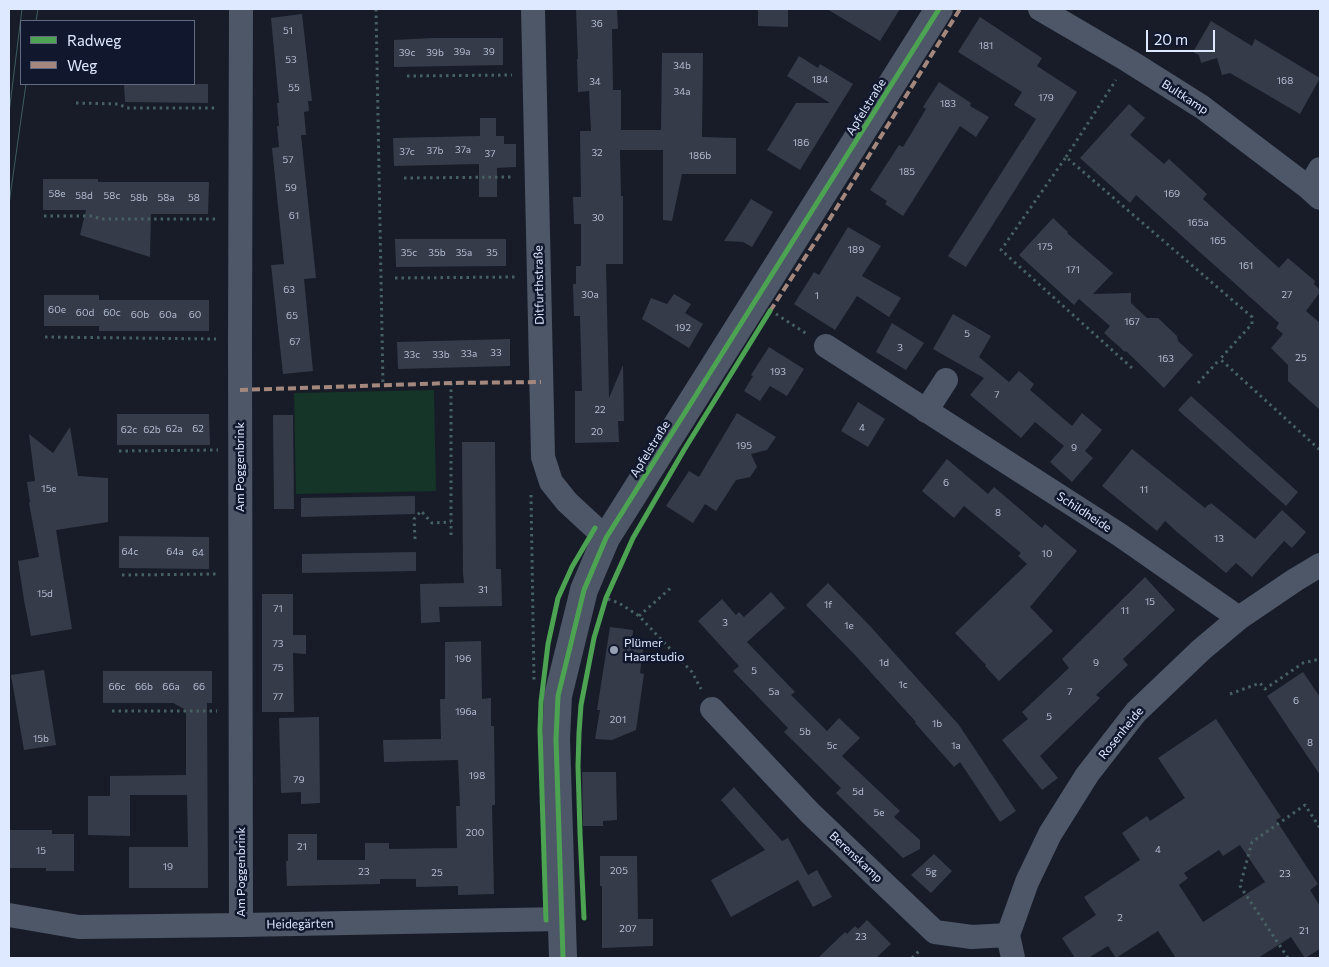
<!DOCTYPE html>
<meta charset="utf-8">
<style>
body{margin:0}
#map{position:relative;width:1329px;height:967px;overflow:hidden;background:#171c28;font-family:Commissioner,sans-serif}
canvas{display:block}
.frame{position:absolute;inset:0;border:10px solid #dee8ff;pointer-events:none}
.legend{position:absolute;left:20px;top:20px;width:175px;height:65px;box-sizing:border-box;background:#11182e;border:1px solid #636b82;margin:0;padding:6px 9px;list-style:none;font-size:15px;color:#dee8ff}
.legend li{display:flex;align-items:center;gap:10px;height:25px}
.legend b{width:25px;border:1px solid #636b82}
.scale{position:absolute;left:1146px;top:30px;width:69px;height:22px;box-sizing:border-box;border:2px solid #dee8ff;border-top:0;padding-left:6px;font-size:15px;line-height:18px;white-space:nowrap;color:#dee8ff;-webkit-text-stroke:4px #11182e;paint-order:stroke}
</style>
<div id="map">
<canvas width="1329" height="967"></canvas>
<div class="frame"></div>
<ul class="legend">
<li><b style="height:6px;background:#4ca352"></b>Radweg</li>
<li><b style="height:6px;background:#a5887d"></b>Weg</li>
</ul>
<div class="scale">20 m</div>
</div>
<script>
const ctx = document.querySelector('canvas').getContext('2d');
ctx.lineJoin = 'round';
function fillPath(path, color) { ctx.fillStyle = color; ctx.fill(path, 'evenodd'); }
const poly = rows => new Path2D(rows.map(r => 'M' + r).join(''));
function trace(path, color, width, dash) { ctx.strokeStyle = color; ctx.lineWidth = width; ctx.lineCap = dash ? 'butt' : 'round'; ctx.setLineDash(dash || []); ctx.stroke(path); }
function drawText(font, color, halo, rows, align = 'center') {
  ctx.font = font + ' Commissioner,sans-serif'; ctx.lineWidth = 5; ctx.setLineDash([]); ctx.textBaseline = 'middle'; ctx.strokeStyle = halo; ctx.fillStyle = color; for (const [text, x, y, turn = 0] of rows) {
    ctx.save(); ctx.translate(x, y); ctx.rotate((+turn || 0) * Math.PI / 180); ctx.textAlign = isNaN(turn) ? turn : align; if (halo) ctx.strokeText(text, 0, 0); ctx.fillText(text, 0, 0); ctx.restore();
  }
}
fillPath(poly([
 [434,390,436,491,296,494,294,393]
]), '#143527');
fillPath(poly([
 [576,9,617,9,618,29,612,29,613,90,621,90,621,130,661,130,662,53,703,53,702,137,736,138,736,174,682,174,672,221,663,220,663,150,620,150,621,196,623,196,623,264,606,264,609,398,623,365,624,421,618,421,619,442,575,443,575,391,582,391,580,316,574,316,573,284,576,284,576,266,581,266,581,224,574,224,573,197,581,197,580,131,591,131,589,91,578,92,577,59,578,59],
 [758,9,788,9,788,27,758,26],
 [827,9,900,9,880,41],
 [302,14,312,101,308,101,309,111,304,112,306,135,301,135,316,278,304,279,313,371,283,374,271,265,284,264,272,148,279,147,277,126,279,126,277,103,279,103,271,18],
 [980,17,1042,58,1037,66,1077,92,966,267,948,256,1023,139,1024,140,1024,138,1036,119,1014,105,1022,92,958,52],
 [1211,21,1252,46,1255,39,1320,78,1300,114,1230,73,1222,75,1217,58,1201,63,1199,55,1193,52],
 [433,38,503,38,503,65,394,67,394,40],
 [799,56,818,68,820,64,853,84,800,170,767,150,796,103,830,103,787,76],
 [939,82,971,103,970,106,989,117,976,137,960,126,903,216,885,204,887,201,870,190,899,145,903,147,926,109,923,107],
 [124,84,208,84,208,103,125,102],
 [1129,104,1145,118,1130,135,1164,164,1169,159,1207,194,1203,199,1279,268,1288,258,1315,281,1314,284,1320,290,1320,292,1306,311,1320,323,1320,410,1288,381,1288,365,1271,348,1283,334,1276,328,1279,323,1136,195,1130,203,1080,158],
 [480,118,496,118,496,136,504,136,504,144,516,144,516,167,497,168,497,197,479,197,479,164,394,166,393,138,480,136],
 [43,179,98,179,98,182,209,182,208,214,151,214,150,257,80,235,86,210,43,210],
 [751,199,773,212,752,247,743,242,724,241],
 [1053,218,1068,232,1067,233,1113,273,1093,294,1131,293,1131,303,1147,318,1158,318,1177,336,1178,341,1193,355,1164,388,1126,351,1125,352,1104,333,1110,326,1079,299,1074,305,1019,255],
 [848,227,881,246,862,276,901,298,889,317,857,296,835,330,794,304,814,272,819,275],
 [395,239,506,239,506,266,396,267],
 [674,294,691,304,685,313,703,324,689,348,642,319,651,298,667,304],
 [44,295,99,295,99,300,209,300,209,331,99,331,99,326,44,326],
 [953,314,991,336,979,357,1009,382,1019,371,1034,384,1030,390,1072,426,1082,413,1102,430,1085,451,1093,458,1072,482,1050,462,1064,446,1035,422,1021,438,970,395,984,378,933,349],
 [892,323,924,343,906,370,876,352],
 [510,339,510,366,398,369,397,342],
 [769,347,804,369,787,396,770,386,760,401,744,391,753,376,751,375],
 [1191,396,1298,492,1286,506,1178,410],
 [858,402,885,419,868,447,841,431],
 [737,413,776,437,767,450,751,454,757,467,750,477,736,480,716,511,705,504,693,523,666,506,689,471,699,477],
 [117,414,209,414,210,445,117,445],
 [273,415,293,415,294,509,274,509],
 [70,427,78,476,108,478,108,522,56,530,72,629,31,636,24,600,18,561,39,557,29,503,30,502,27,482,35,481,29,434,53,453],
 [462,442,495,442,496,569,501,569,502,606,439,607,440,622,421,623,420,584,464,583,463,573],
 [1132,449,1205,508,1209,504,1210,505,1211,503,1255,539,1282,510,1306,532,1292,548,1284,541,1252,577,1236,563,1226,573,1177,532,1165,521,1157,531,1102,486],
 [947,459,988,494,994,487,1042,528,1045,524,1077,551,1030,607,1053,631,999,681,985,666,986,665,955,633,1027,564,1018,556,1021,553,964,506,954,518,922,491],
 [415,496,415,514,301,517,301,498],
 [119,536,209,537,209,569,119,568],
 [416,552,416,571,302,573,302,554],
 [1145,577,1175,610,1123,659,1128,665,1096,695,1100,698,1040,756,1058,778,1042,790,1002,740,1028,719,1022,712,1069,668,1062,659],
 [828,583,870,626,959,725,1016,811,1000,822,960,762,954,767,915,723,916,722,855,655,806,605],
 [771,592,785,608,747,642,795,692,791,695,827,731,839,718,860,738,842,756,900,811,894,817,920,840,920,849,903,858,836,793,841,788,784,732,788,728,733,671,739,666,698,621,722,599,736,615,739,612,744,617],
 [262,594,293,594,293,635,306,635,306,654,293,653,294,712,262,712],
 [610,627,633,630,632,640,644,642,640,673,644,674,636,730,612,740,595,739,600,710,597,710],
 [481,641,482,699,491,698,491,726,494,726,495,805,492,805,494,894,458,895,458,886,416,887,416,879,380,879,380,884,287,886,286,861,288,861,288,834,317,834,317,860,365,860,365,843,389,843,389,849,457,848,456,806,460,806,458,760,384,762,383,740,441,739,440,699,445,699,445,642],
 [44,670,56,745,24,750,11,675],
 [103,671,212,671,212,703,207,703,208,888,129,888,129,847,188,847,187,795,130,795,130,836,88,835,88,796,110,796,110,776,186,775,186,710,173,703,103,703],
 [1303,672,1320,697,1320,775,1267,696],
 [319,717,320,803,301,804,301,792,281,793,279,718],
 [1216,719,1281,817,1276,820,1318,884,1310,890,1320,906,1320,949,1305,958,1291,937,1258,958,1176,958,1158,931,1116,958,1108,946,1088,958,1075,958,1062,938,1096,915,1084,897,1140,860,1122,833,1147,816,1150,821,1185,798,1158,758],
 [1240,845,1265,882,1203,922,1179,885,1188,878,1184,873,1219,850,1223,856],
 [582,772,616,772,617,820,603,821,603,826,583,826],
 [734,787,782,841,788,838,808,875,817,870,832,897,813,907,798,880,731,917,711,880,765,850,721,800],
 [9,830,52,830,52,834,74,834,74,871,46,871,46,868,9,868],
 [934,854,952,871,931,893,911,875],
 [600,856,637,856,638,919,653,919,653,946,602,948,602,886,600,886],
 [867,920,891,944,876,958,818,958,845,932,847,934,855,926,858,929]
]), '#363b49');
trace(poly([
 [376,9,383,386],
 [1319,9,1320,9],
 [407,76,512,75],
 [76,103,118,104,127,108,217,108],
 [1066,157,1116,80],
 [404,178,513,177],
 [44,216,91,216,102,219,218,219],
 [395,278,517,277],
 [776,314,807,334],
 [45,337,216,339],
 [1132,368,1001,250,1066,157,1252,317,1252,324,1220,359,1320,450],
 [451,383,451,539],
 [1198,383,1220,359],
 [119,451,218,450],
 [531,495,534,681],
 [415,539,414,519,421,511,432,523,451,522],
 [122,575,217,574],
 [608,599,619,603,639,616,692,672,701,689],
 [639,616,673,586],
 [1230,694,1260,683,1265,689,1303,663,1320,659],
 [112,711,217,711],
 [912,958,920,950],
 [1288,958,1240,886,1252,842,1305,805,1320,828]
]), '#476062', 3, [2.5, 4]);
trace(poly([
 [533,9,543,457,551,482,567,502,606,538],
 [1040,9,1129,61,1202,107,1309,188,1320,198],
 [1309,188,1320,169],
 [826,346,1120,535,1239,618],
 [926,411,946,380],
 [712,709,810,813,935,932,972,937,1008,935,1013,958],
 [9,915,79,927,241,925,562,919],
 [241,925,240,339,241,9],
 [1008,935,1027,882,1050,834,1087,775,1136,712,1201,650,1239,618,1295,580,1320,565]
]), '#4d5768', 24);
trace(poly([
 [563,958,556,739,558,696,584,590,606,538,939,9]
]), '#4d5768', 28);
trace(poly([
 [36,21,38,9],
 [9,113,22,9],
 [9,204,26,84]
]), '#3e5d60', 1);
trace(poly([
 [770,311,821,233,960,9],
 [240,390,451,383,541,382]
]), '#a5887d', 4, [8, 4]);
trace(poly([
 [584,918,580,833,578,766,579,733,581,705,594,638,606,598,633,538,684,450,770,311],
 [546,920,540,730,541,702,548,644,558,598,572,567,595,528],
 [563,958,556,739,558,696,584,590,606,538,939,9]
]), '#4ca352', 5);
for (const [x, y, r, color] of [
 [614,650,5,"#98a1b4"]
]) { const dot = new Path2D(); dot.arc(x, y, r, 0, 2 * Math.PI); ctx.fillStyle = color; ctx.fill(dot); trace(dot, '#11182e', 2); }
drawText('10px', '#b4bdd2', null, [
 ["36",597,24],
 ["51",288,31],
 ["181",986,46],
 ["39a",462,52],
 ["39",489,52],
 ["39c",407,53],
 ["39b",435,53],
 ["53",291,60],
 ["34b",682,66],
 ["184",820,80],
 ["168",1285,81],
 ["34",595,82],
 ["55",294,88],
 ["34a",682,92],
 ["179",1046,98],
 ["183",948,104],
 ["186",801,143],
 ["37a",463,150],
 ["37b",435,151],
 ["37c",407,152],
 ["32",597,153],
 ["37",490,154],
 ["186b",700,156],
 ["57",288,160],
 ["185",907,172],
 ["59",291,188],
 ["58e",57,194],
 ["169",1172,194],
 ["58d",84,196],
 ["58c",112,196],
 ["58b",139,198],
 ["58a",166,198],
 ["58",194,198],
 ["61",294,216],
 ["30",598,218],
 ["165a",1198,223],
 ["165",1218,241],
 ["175",1045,247],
 ["189",856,250],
 ["35c",409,253],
 ["35b",437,253],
 ["35a",464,253],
 ["35",492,253],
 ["161",1246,266],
 ["171",1073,270],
 ["63",289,290],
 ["30a",590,295],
 ["27",1287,295],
 ["1",817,296],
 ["60e",57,310],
 ["60d",85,313],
 ["60c",112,313],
 ["60b",140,315],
 ["60a",168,315],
 ["60",195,315],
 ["65",292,316],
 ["167",1132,322],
 ["192",683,328],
 ["5",967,334],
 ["67",295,342],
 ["3",900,348],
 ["33",496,353],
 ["33a",469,354],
 ["33c",412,355],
 ["33b",441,355],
 ["25",1301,358],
 ["163",1166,359],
 ["193",778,372],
 ["7",997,395],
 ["22",600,410],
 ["4",862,428],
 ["62a",174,429],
 ["62",198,429],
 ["62c",129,430],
 ["62b",152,430],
 ["20",597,432],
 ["195",744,446],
 ["9",1074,448],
 ["6",946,483],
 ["15e",49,489],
 ["11",1144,490],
 ["8",998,513],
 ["13",1219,539],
 ["64c",130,552],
 ["64a",175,552],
 ["64",198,553],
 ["10",1047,554],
 ["31",483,590],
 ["15d",45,594],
 ["15",1150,602],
 ["1f",828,605],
 ["71",278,609],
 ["11",1125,611],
 ["3",725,623],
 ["1e",849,626],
 ["73",278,644],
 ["196",463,659],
 ["1d",884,663],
 ["9",1096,663],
 ["75",278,668],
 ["5",754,671],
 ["1c",903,685],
 ["66c",117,687],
 ["66b",144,687],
 ["66a",171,687],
 ["66",199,687],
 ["5a",774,692],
 ["7",1070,692],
 ["77",278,697],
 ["6",1296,701],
 ["196a",466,712],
 ["5",1049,717],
 ["201",618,720],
 ["1b",937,724],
 ["5b",805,732],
 ["15b",41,739],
 ["8",1310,743],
 ["5c",832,746],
 ["1a",956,746],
 ["198",477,776],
 ["79",299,780],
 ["5d",858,792],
 ["5e",879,813],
 ["200",475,833],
 ["21",302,847],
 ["4",1158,850],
 ["15",41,851],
 ["19",168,867],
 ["205",619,871],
 ["23",364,872],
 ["5g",931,872],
 ["25",437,873],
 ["23",1285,874],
 ["2",1120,918],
 ["207",628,929],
 ["21",1304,931],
 ["23",861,937]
]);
drawText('12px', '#dee8ff', '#11182e', [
 ["Bultkamp",1185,97,33],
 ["Apfelstraße",866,107,-58],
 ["Ditfurthstraße",539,285,-91],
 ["Apfelstraße",650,449,-58],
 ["Am Poggenbrink",240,467,-90],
 ["Schildheide",1084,512,33],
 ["Rosenheide",1121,733,-51],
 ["Berenskamp",856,857,43],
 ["Am Poggenbrink",241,872,-90],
 ["Heidegärten",300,924,-1]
]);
drawText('12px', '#dee8ff', '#11182e', [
 ["Plümer",624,643],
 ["Haarstudio",624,657]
], 'left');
</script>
